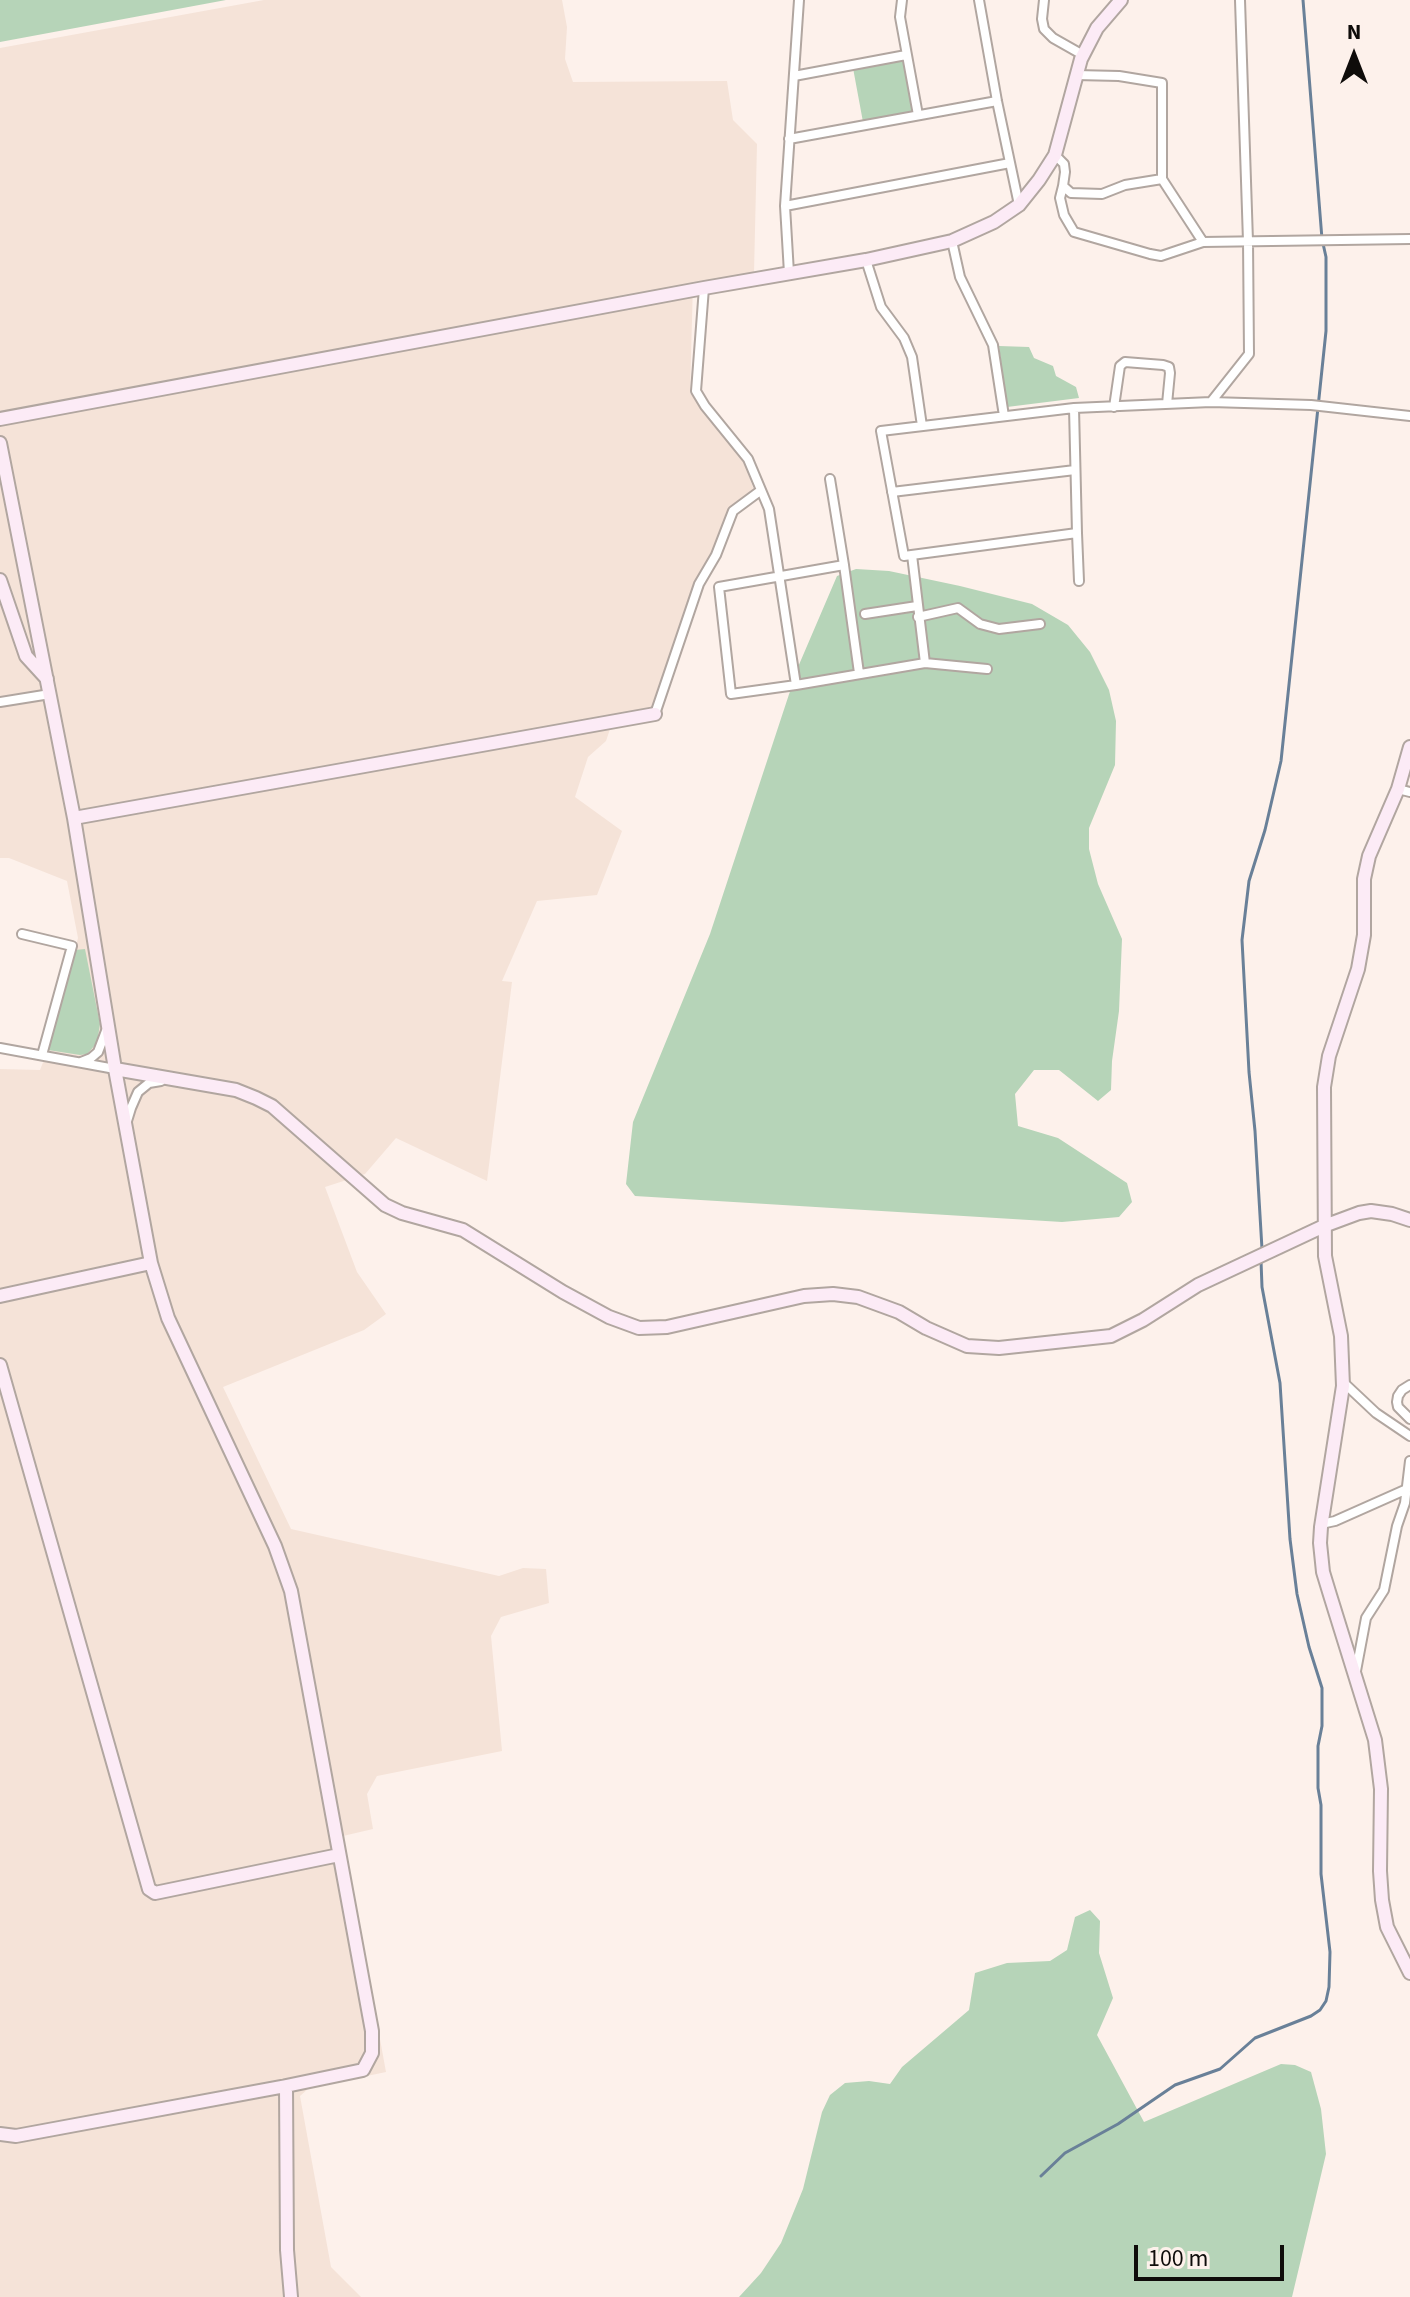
<!DOCTYPE html>
<style>
body{margin:0}
#map{position:relative;width:1410px;height:2297px;overflow:hidden;background:#fdf1eb;font-family:"Source Sans 3",sans-serif}
canvas{display:block}
.north{position:absolute;left:1314px;top:16px;width:80px;height:80px;-webkit-text-stroke:6px #fdf1eb;paint-order:stroke;rotate:0deg;font-size:22px;font-weight:700;line-height:32px;text-align:center;color:#0f0c0a}
.north::after{content:'';display:block;margin:auto;width:28px;height:36px;background:#0f0c0a;clip-path:polygon(50% 0,100% 100%,50% 72%,0 100%)}
.scale{position:absolute;left:1134px;top:2245px;width:150px;height:36px;box-sizing:border-box;border:4px solid #0f0c0a;border-top:0;padding-left:10px;font-size:24px;line-height:28px;white-space:nowrap;color:#0f0c0a;-webkit-text-stroke:6px #fdf1eb;paint-order:stroke}
</style>
<div id="map">
<canvas width="1410" height="2297"></canvas>
<div class="north">N</div>
<div class="scale">100 m</div>
</div>
<script>
const ctx = document.querySelector('canvas').getContext('2d');
ctx.lineJoin = 'round';
function fillPath(path, color) { ctx.fillStyle = color; ctx.fill(path, 'evenodd'); }
const poly = rows => new Path2D(rows.map(r => 'M' + r).join(''));
function trace(path, color, width, dash) { ctx.strokeStyle = color; ctx.lineWidth = width; ctx.lineCap = dash ? 'butt' : 'round'; ctx.setLineDash(dash || []); ctx.stroke(path); }
fillPath(poly([
 [264,0,562,0,567,27,565,59,573,82,727,81,733,120,757,144,754,273,693,283,690,393,744,462,754,490,733,505,676,636,653,710,614,717,606,741,588,757,575,797,622,831,597,895,537,901,502,981,512,982,487,1181,396,1138,365,1174,325,1187,357,1272,386,1314,364,1330,223,1387,291,1529,499,1576,523,1568,546,1569,549,1603,501,1617,491,1636,502,1751,377,1776,367,1794,373,1829,343,1836,386,2072,309,2088,300,2096,331,2267,361,2297,0,2297,0,1069,40,1070,48,1050,78,938,67,881,9,858,0,858,0,48]
]), '#f5e3d8');
fillPath(poly([
 [0,0,226,0,0,42],
 [905,59,914,112,863,122,853,68],
 [999,346,1029,347,1034,358,1053,366,1056,376,1076,387,1079,398,1007,407],
 [856,569,889,571,960,586,1032,604,1068,625,1090,652,1109,690,1116,721,1115,765,1089,828,1089,849,1098,884,1122,939,1119,1011,1112,1061,1111,1090,1098,1101,1059,1070,1034,1070,1015,1094,1018,1126,1058,1138,1127,1183,1132,1202,1119,1217,1062,1222,635,1196,626,1184,633,1122,710,934,798,667,837,576],
 [85,949,100,1024,97,1043,87,1054,80,1055,48,1050,75,950],
 [1090,1910,1100,1921,1099,1953,1113,1998,1097,2035,1144,2122,1281,2064,1295,2065,1311,2072,1321,2109,1326,2154,1292,2297,739,2297,761,2273,781,2243,803,2189,822,2112,830,2095,845,2083,869,2081,890,2084,902,2067,969,2010,975,1973,1007,1963,1050,1961,1067,1950,1075,1917]
]), '#b6d4b8');
trace(poly([
 [1262,1249,1255,1131,1249,1072,1242,940,1249,881,1265,830,1281,761,1326,331,1326,257,1322,239,1303,0],
 [1041,2176,1065,2153,1118,2124,1175,2085,1220,2069,1255,2038,1311,2016,1320,2010,1326,2001,1329,1987,1330,1952,1321,1874,1321,1805,1318,1788,1318,1746,1322,1726,1322,1688,1309,1647,1297,1594,1290,1539,1280,1383,1262,1287,1261,1261]
]), '#698098', 3);
const street = poly([
 [902,0,900,17,918,115],
 [979,0,997,101,1019,205],
 [1044,0,1042,19,1044,29,1053,38,1083,55],
 [794,76,906,55],
 [789,139,997,101],
 [1055,155,1064,164,1065,172,1063,186,1071,193,1102,194,1125,185,1162,179,1162,83,1119,76,1076,75],
 [1162,179,1203,242],
 [1063,186,1060,198,1064,215,1074,232,1150,254,1161,256,1203,242,1410,239],
 [785,206,1010,163],
 [952,241,960,277,993,345,1004,416],
 [866,260,881,307,904,338,912,357,922,426],
 [789,273,785,206,799,0],
 [704,288,696,391,705,406,748,459,769,509,796,685,925,663,912,555],
 [1211,402,1311,405,1410,416],
 [1114,407,1120,366,1125,362,1163,365,1169,367,1170,373,1167,404],
 [1074,408,1077,533,904,556,881,431,1074,408,1211,402,1249,354,1248,241,1240,0],
 [830,479,844,565],
 [892,492,1075,470],
 [1077,533,1079,581],
 [865,614,917,606],
 [918,617,958,608,980,624,999,629,1040,624],
 [925,663,987,669],
 [796,685,731,694,719,587,844,565,859,673],
 [0,702,50,694],
 [655,714,699,584,716,555,733,511,760,491],
 [1398,789,1410,792],
 [22,934,72,946,42,1055],
 [0,1048,115,1069],
 [81,1062,91,1058,98,1052,106,1031],
 [127,1121,131,1108,138,1092,149,1083,161,1081],
 [1343,1382,1376,1413,1410,1436],
 [1410,1385,1402,1390,1398,1396,1397,1402,1398,1407,1410,1419],
 [1321,1524,1335,1521,1407,1489],
 [1356,1671,1366,1618,1384,1590,1397,1526,1405,1503,1410,1461]
]);
const secondary = poly([
 [0,419,704,288,866,260,952,241,994,222,1019,205,1039,180,1055,155,1081,59,1097,28,1121,0],
 [0,443,74,818,115,1069,151,1263,168,1318,275,1546,291,1591,372,2031,372,2053,363,2070,286,2086,16,2136,0,2134],
 [0,580,26,656,47,679],
 [1410,747,1398,789,1369,856,1364,879,1364,935,1358,969,1329,1056,1324,1087,1325,1256,1341,1336,1343,1386,1321,1527,1320,1543,1323,1572,1330,1595,1375,1740,1381,1789,1380,1871,1382,1900,1387,1927,1410,1973],
 [74,818,655,714],
 [115,1069,236,1090,256,1098,272,1106,385,1205,402,1213,463,1230,563,1292,609,1317,639,1328,667,1327,804,1296,833,1294,858,1297,899,1312,926,1328,967,1346,999,1348,1111,1336,1143,1320,1198,1285,1324,1226,1359,1213,1371,1211,1392,1214,1410,1220],
 [0,1296,151,1263],
 [0,1365,149,1889,155,1893,339,1855],
 [286,2086,287,2250,291,2297]
]);
trace(street, '#b1a6a0', 12);
trace(secondary, '#b1a6a0', 16);
trace(street, '#fff', 8);
trace(secondary, '#fcebf6', 12);
</script>
